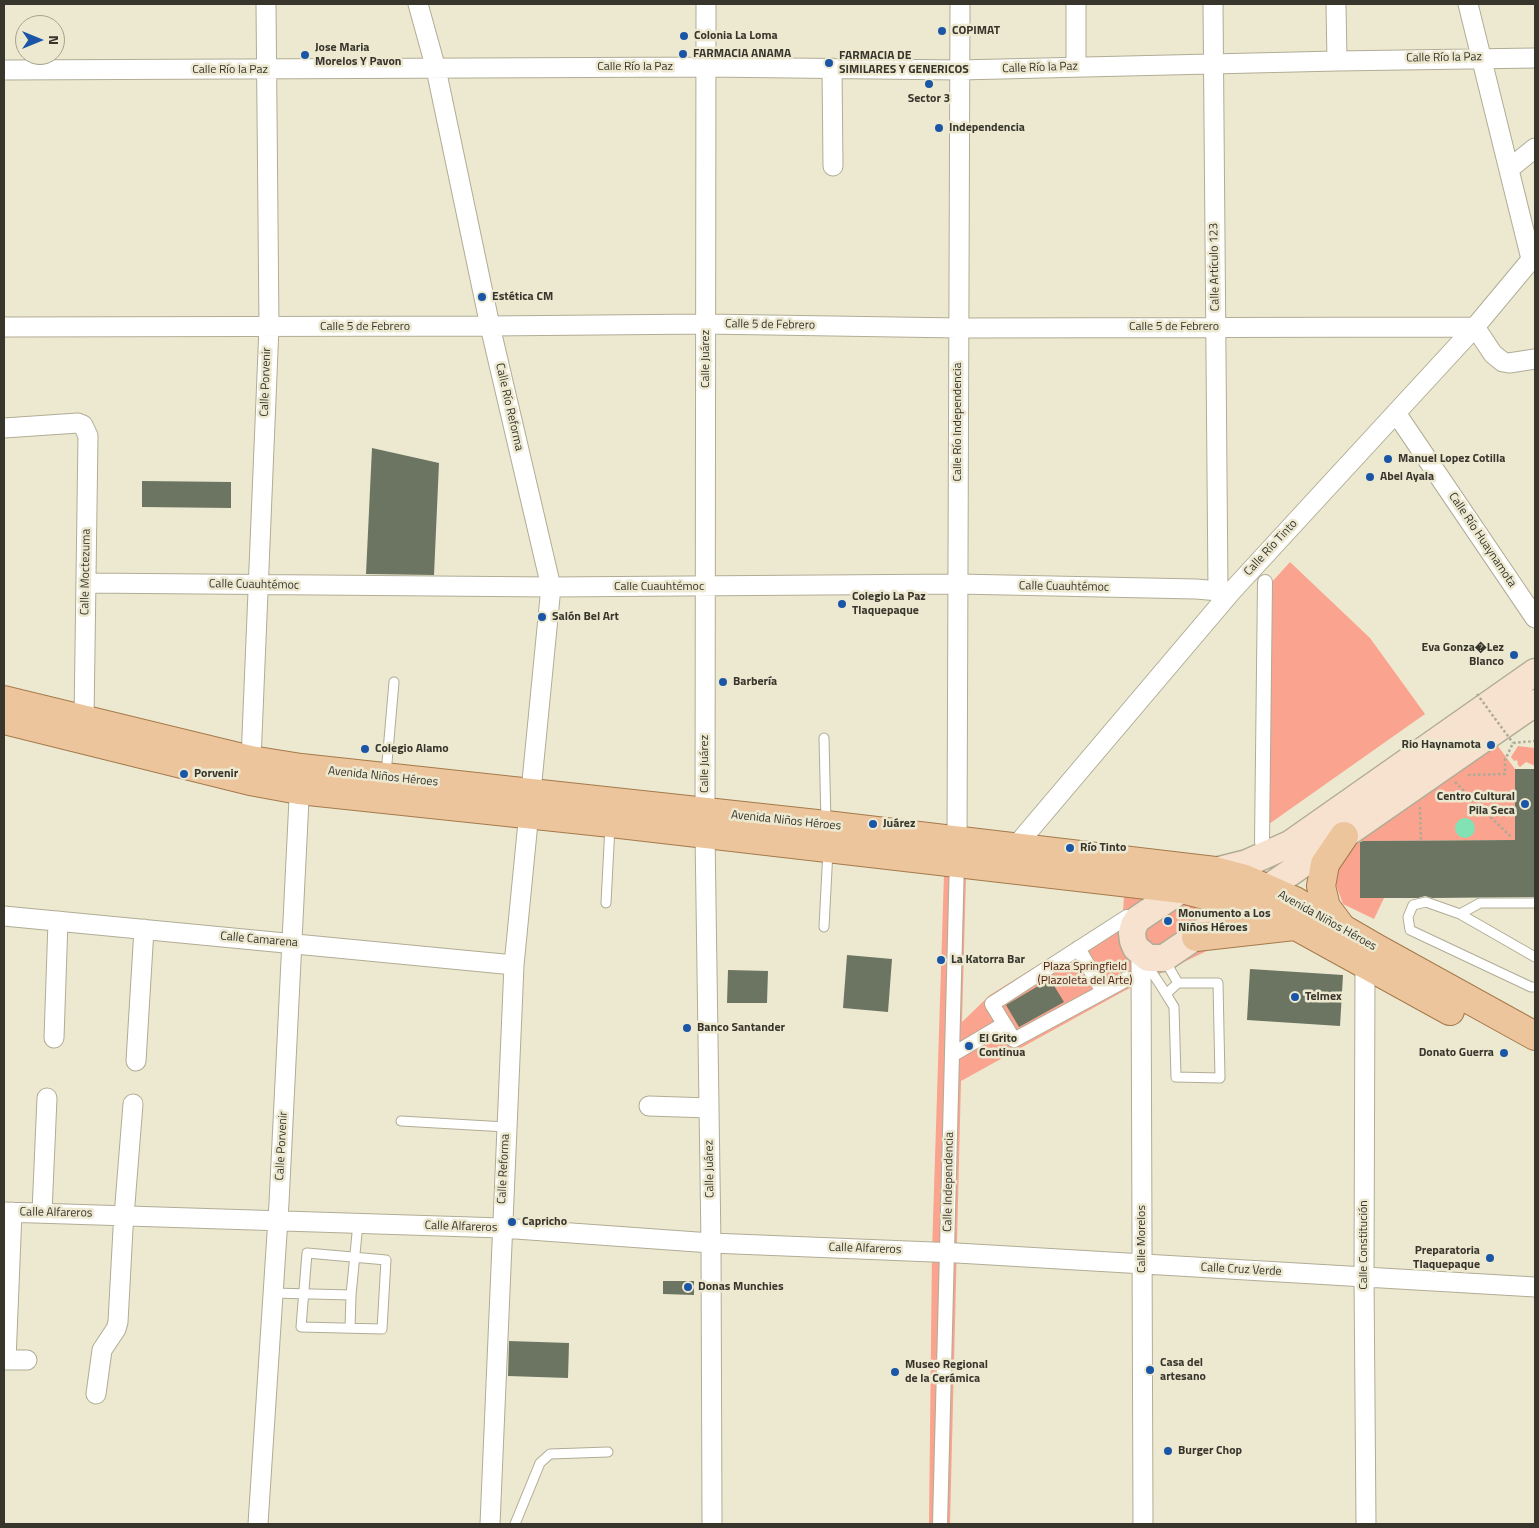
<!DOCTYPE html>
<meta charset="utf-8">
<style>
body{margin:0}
#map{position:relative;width:1539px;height:1528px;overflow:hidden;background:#ede9d1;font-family:"Titillium Web",sans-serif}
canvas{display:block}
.frame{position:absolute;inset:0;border:5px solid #37352c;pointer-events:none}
.north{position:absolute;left:15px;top:15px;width:50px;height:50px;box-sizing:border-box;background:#ede9d1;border:1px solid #a4a18f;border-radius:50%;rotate:90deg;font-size:14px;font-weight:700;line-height:20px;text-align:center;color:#37352c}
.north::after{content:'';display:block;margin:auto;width:18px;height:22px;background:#1a55a6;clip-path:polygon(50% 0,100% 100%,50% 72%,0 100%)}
</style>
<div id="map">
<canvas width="1539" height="1528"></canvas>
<div class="frame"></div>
<div class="north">N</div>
</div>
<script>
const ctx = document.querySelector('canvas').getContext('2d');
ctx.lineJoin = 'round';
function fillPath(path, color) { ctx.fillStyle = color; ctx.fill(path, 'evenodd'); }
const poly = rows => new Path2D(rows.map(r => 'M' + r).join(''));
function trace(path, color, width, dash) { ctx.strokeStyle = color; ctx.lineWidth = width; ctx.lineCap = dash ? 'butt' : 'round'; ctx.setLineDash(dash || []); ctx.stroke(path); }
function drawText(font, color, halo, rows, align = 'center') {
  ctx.font = font + ' "Titillium Web",sans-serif'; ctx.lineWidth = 5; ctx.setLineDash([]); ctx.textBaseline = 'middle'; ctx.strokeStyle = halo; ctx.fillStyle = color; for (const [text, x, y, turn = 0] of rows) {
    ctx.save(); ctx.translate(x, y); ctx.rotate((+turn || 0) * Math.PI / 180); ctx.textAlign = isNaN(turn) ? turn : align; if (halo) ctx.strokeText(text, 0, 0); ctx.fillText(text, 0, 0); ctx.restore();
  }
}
fillPath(poly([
 [1290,562,1370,638,1425,714,1269,824,1271,583],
 [1497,745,1515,769,1515,840,1360,841,1360,898,1384,898,1374,919,1343,904,1335,882,1336,864,1344,850,1360,841],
 [1518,746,1535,748,1535,766,1526,762,1520,767,1518,765,1517,760,1514,761,1511,757],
 [944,874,966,877,962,1022,990,995,1123,912,1124,896,1192,900,1212,908,1215,947,1124,991,961,1081,950,1524,929,1524,932,1252]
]), '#faa38e');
fillPath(poly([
 '1455 828a10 10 0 1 1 20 0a10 10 0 1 1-20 0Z'
]), '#82e2b4');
fillPath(poly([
 [372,448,439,463,434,575,366,574],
 [142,481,231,482,231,508,142,507],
 [1515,769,1535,769,1535,897,1432,898,1425,896,1418,898,1360,898,1360,842,1363,841,1515,840],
 [847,955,892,959,888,1012,843,1008],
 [1250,969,1343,975,1340,1026,1247,1020],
 [728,970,768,971,767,1003,727,1003],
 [1050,979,1064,1002,1019,1027,1006,1005],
 [663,1281,694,1281,694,1295,663,1294],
 [509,1341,569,1343,568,1378,508,1376]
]), '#6b7562');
const service = poly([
 [824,738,826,823],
 [386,774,394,682],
 [606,903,610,826],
 [1460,914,1480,903,1535,903],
 [824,927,828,850],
 [1535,957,1460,914,1426,902,1413,905,1408,917,1410,930,1531,987,1535,987],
 [1164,959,1178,983],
 [1145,961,1153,974,1161,986,1166,994,1174,1007,1176,1077,1220,1078,1218,983,1178,983,1166,994],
 [401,1121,506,1127],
 [307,1253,386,1260,382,1329,301,1327,307,1253],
 [273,1293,351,1295],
 [350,1328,351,1295,358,1223],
 [515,1524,540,1463,550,1454,608,1452]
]);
const pedestrian = poly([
 [1262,842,1265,582],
 [1127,917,992,1004,1014,1040,1127,979],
 [1078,948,1103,992],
 [952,1055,1004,1024],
 [940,1524,957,859]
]);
const minor = poly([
 [418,4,436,69,490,326,551,587,514,965,490,1524],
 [706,4,705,834,711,1243,712,1524],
 [1076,4,1076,67],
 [1213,4,1218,590],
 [1336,4,1337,61],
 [1468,4,1531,259],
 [832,68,833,166],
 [4,70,706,67,959,70,1337,61,1535,58],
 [1509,169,1535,148],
 [4,327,490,326,706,324,959,328,1475,327],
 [1475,327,1493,354,1503,362,1509,363,1535,359],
 [1396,413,1535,618],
 [4,428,78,423,83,425,88,436,84,720],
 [86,583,551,587,958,584,1196,589,1231,592],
 [251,760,269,327,266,4],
 [957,841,960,4],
 [1015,847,1231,592,1475,327,1535,255],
 [4,916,514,965],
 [1141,954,1143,1524],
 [1365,965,1364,1277,1366,1524],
 [54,1038,58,921],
 [136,1061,144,929],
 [649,1106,709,1108],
 [4,1212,502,1228,711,1243,957,1253,1535,1287],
 [42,1212,47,1098],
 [4,1360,27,1360],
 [6,1360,12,1212],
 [96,1394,102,1350,116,1329,118,1322,123,1229,133,1104],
 [258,1524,279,1203,300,779]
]);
const secondary = poly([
 [1535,672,1290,844,1247,863,1215,871,1182,889,1138,919,1134,925,1132,933,1133,941,1136,948,1148,958,1164,958,1242,905,1268,888,1535,703]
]);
const primary = poly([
 [4,700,251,760,301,768,826,825,1215,871,1245,879,1295,901,1376,948,1535,1036],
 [4,720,250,781,299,790,611,823,1182,889,1242,905,1296,926,1450,1011],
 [1341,927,1326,907,1321,886,1325,864,1344,836],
 [1196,937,1294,926]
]);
trace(service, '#b0ac95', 11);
trace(pedestrian, '#b0ac95', 16);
trace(minor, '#b0ac95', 21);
trace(secondary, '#b0ac95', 29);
trace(primary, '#a57a4b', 30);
trace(poly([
 [1468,775,1505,774,1505,760,1513,743,1535,741],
 [1455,782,1511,837],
 [1420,807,1421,840]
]), '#adaa97', 2.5, [2.5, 2.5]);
trace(service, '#fff', 9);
trace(pedestrian, '#fff', 14);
trace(minor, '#fff', 19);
trace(secondary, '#f6e2ce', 26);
trace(primary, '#ecc59d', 28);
trace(poly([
 [1477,694,1513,743]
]), '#adaa97', 2.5, [2.5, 2.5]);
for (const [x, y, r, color] of [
 [942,31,5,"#1a55a6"],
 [684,36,5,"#1a55a6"],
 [683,54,5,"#1a55a6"],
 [305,55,5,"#1a55a6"],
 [829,63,5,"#1a55a6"],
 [929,84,5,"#1a55a6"],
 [939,128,5,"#1a55a6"],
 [482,297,5,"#1a55a6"],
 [1388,459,5,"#1a55a6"],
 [1370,477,5,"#1a55a6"],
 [842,604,5,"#1a55a6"],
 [542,617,5,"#1a55a6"],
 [1514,655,5,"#1a55a6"],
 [723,682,5,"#1a55a6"],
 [1491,745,5,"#1a55a6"],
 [365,749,5,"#1a55a6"],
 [184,774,5,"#1a55a6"],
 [1525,804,5,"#1a55a6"],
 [873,824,5,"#1a55a6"],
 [1070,848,5,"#1a55a6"],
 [1168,921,5,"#1a55a6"],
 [941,960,5,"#1a55a6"],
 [1295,997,5,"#1a55a6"],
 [687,1028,5,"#1a55a6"],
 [969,1046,5,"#1a55a6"],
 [1504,1053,5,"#1a55a6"],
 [512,1222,5,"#1a55a6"],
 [1490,1258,5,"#1a55a6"],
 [688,1287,5,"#1a55a6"],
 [1150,1370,5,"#1a55a6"],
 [895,1372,5,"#1a55a6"],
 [1168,1451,5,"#1a55a6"]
]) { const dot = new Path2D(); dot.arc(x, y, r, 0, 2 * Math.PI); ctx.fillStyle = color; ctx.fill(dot); trace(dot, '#ede9d1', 2); }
drawText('bold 12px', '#37352c', '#ede9d1', [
 ["COPIMAT",952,31],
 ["Colonia La Loma",694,36],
 ["Jose Maria",315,48],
 ["Morelos Y Pavon",315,62],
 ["FARMACIA ANAMA",693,54],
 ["FARMACIA DE",839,56],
 ["SIMILARES Y GENERICOS",839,70],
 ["Sector 3",929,99,"center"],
 ["Independencia",949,128],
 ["Estética CM",492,297],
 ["Manuel Lopez Cotilla",1398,459],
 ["Abel Ayala",1380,477],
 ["Colegio La Paz",852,597],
 ["Tlaquepaque",852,611],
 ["Salón Bel Art",552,617],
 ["Eva Gonza�Lez",1504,648,"right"],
 ["Blanco",1504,662,"right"],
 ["Barbería",733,682],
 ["Rio Haynamota",1481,745,"right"],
 ["Colegio Alamo",375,749],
 ["Porvenir",194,774],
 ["Centro Cultural",1515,797,"right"],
 ["Pila Seca",1515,811,"right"],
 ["Juárez",883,824],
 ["Río Tinto",1080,848],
 ["Monumento a Los",1178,914],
 ["Niños Héroes",1178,928],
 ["La Katorra Bar",951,960],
 ["Telmex",1305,997],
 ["Banco Santander",697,1028],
 ["El Grito",979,1039],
 ["Continua",979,1053],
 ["Donato Guerra",1494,1053,"right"],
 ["Capricho",522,1222],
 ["Preparatoria",1480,1251,"right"],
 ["Tlaquepaque",1480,1265,"right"],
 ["Donas Munchies",698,1287],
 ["Casa del",1160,1363],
 ["artesano",1160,1377],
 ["Museo Regional",905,1365],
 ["de la Cerámica",905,1379],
 ["Burger Chop",1178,1451]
], 'left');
drawText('12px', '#37352c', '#ede9d1', [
 ["Calle Río la Paz",1444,58,-1],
 ["Calle Río la Paz",635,67],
 ["Calle Río la Paz",1040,68,-2],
 ["Calle Río la Paz",230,70],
 ["Calle Artículo 123",1215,267,-91],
 ["Calle 5 de Febrero",770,325,1],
 ["Calle 5 de Febrero",365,327],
 ["Calle 5 de Febrero",1174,327],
 ["Calle Juárez",706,359,-90],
 ["Calle Porvenir",266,382,-88],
 ["Calle Río Reforma",509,407,77],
 ["Calle Río Independencia",958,422,-90],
 ["Calle Río Huaynamota",1482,540,56],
 ["Calle Río Tinto",1271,548,-47],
 ["Calle Moctezuma",86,572,-89],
 ["Calle Cuauhtémoc",254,585,1],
 ["Calle Cuauhtémoc",659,587],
 ["Calle Cuauhtémoc",1064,587,1],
 ["Calle Juárez",705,764,-90],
 ["Avenida Niños Héroes",383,777,6],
 ["Avenida Niños Héroes",786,821,6],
 ["Avenida Niños Héroes",1327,921,29],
 ["Calle Camarena",259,940,5],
 ["Calle Porvenir",282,1146,-87],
 ["Calle Reforma",504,1169,-87],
 ["Calle Juárez",710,1169,-91],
 ["Calle Independencia",949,1182,-89],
 ["Calle Alfareros",56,1213,1],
 ["Calle Alfareros",461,1227,2],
 ["Calle Morelos",1142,1239,-90],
 ["Calle Constitución",1364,1245,-90],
 ["Calle Alfareros",865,1249,2],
 ["Calle Cruz Verde",1241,1270,3]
]);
drawText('12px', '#4e170b', '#ede9d1', [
 ["Plaza Springfield",1085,967],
 ["(Plazoleta del Arte)",1085,981]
]);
</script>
